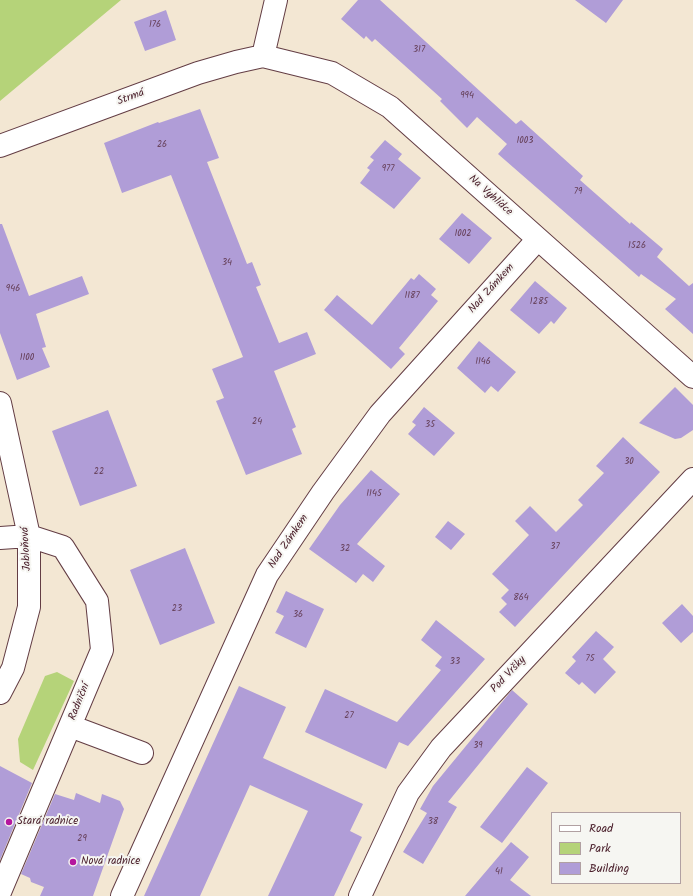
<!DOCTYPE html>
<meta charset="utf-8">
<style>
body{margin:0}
#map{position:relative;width:693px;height:896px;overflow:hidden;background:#f3e7d3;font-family:Kalam,sans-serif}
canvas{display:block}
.legend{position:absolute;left:551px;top:812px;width:130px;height:72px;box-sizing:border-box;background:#f6f6f2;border:1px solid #b1a0a2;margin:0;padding:5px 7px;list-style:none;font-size:12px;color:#4a1f2b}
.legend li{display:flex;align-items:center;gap:8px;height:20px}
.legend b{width:20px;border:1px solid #b1a0a2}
</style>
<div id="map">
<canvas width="693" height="896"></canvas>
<ul class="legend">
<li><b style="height:5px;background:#fff"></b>Road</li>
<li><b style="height:11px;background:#b5d379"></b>Park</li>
<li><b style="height:11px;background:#b09dd7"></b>Building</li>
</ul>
</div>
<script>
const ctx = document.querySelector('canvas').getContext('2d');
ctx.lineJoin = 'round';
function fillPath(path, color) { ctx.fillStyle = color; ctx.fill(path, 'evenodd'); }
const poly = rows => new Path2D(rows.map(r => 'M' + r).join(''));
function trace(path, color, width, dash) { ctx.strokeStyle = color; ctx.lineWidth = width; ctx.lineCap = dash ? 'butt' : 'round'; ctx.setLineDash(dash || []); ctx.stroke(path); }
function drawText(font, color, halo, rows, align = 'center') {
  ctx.font = font + ' Kalam,sans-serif'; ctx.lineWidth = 4; ctx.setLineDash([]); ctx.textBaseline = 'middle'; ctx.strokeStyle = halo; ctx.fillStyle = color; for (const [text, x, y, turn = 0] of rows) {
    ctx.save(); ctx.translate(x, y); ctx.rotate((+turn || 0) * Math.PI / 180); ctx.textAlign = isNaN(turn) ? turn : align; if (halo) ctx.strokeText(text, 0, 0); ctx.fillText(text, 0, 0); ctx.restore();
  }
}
fillPath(poly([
 [0,0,121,0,0,101],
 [57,672,74,681,33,770,20,762,18,739,45,676]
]), '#b5d379');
fillPath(poly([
 [358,0,380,0,516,124,521,120,583,176,580,180,630,224,631,222,663,249,657,257,689,286,693,283,693,334,665,309,676,299,641,274,639,277,498,154,507,144,477,117,467,128,440,101,442,99,375,39,372,42,366,36,364,39,341,19],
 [575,0,623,0,606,23],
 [166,10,176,40,145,51,134,22],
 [200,109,219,158,207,162,247,264,252,262,261,285,256,287,279,343,307,332,316,354,274,371,296,427,292,429,302,454,246,475,216,401,224,398,212,369,243,357,171,175,122,193,104,143,158,122,159,123],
 [385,140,402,154,398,159,421,178,394,209,360,183,370,170,367,168,374,160,370,157],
 [462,213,492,238,469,264,439,239],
 [0,224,2,224,29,296,82,276,89,294,36,314,46,347,42,348,50,367,17,380,0,333],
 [419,274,436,289,431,295,438,301,399,348,405,354,391,369,324,310,337,295,372,325,411,278,414,280],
 [535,281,567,308,554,324,551,321,539,334,510,310],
 [479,341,516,372,498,392,491,386,485,393,457,368],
 [675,387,693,405,693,430,681,438,675,439,639,423],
 [424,407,455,433,434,456,408,434,416,425,412,422],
 [108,410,137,486,80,506,52,431],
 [623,437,660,472,515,627,499,612,507,604,501,598,509,590,492,574,529,535,515,521,530,506,556,532,583,505,578,500,604,473,596,466],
 [371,470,400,494,357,544,385,566,373,582,363,574,356,583,309,549,340,505],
 [448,521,465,534,451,550,435,537],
 [185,548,215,623,160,645,130,570],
 [286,591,324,609,306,648,275,633,284,616,276,612],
 [682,604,693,616,693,632,681,643,662,623],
 [436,620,485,659,408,746,399,742,386,769,305,732,325,689,397,722,441,670,435,666,442,657,421,640],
 [596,631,614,647,603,659,616,672,595,694,582,682,579,685,565,673,576,661,572,657],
 [239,686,286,707,263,758,363,804,350,831,362,837,334,896,268,896,308,811,250,785,200,896,144,896],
 [512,690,528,704,448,802,457,807,423,864,403,852,427,813,420,809,433,786],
 [0,766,32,783,0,860],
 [527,767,548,783,502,843,480,827],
 [76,793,100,803,102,794,120,801,124,809,93,896,40,896,44,887,31,882,30,878,21,874,55,794,74,800],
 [511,842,529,857,510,880,531,896,465,896]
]), '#b09dd7');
const minor = poly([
 [263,56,276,0],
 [0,146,198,73,236,62,263,56,332,73,390,107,693,377],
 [0,403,29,536,29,607,13,668,0,693],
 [0,538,29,536,63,547,97,601,102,650,0,892],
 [70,726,142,753],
 [122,896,267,575,323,492,380,414,538,239],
 [360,896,408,793,441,748,693,479]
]);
trace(minor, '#633d44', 24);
trace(minor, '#fff', 22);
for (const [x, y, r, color] of [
 [9,822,4,"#b5179e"],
 [73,862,4,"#b5179e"]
]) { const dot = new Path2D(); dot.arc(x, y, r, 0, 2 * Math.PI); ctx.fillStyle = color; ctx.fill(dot); trace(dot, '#f6f6f2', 1.5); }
drawText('9px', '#643e56', null, [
 ["176",155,25],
 ["317",419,50],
 ["994",467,96],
 ["1003",525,141],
 ["26",162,145],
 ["977",388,169],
 ["79",578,192],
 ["1002",463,234],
 ["1526",637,246],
 ["34",227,263],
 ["946",13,289],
 ["1187",412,296],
 ["1285",539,302],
 ["1100",27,358],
 ["1146",483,362],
 ["24",257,422],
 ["35",430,425],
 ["30",629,462],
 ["22",99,472],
 ["1145",374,494],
 ["37",555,547],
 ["32",345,549],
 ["864",521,598],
 ["23",177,609],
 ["36",298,615],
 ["75",590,659],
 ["33",455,662],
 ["27",349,716],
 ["39",478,746],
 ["38",433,822],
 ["29",82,839],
 ["41",499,872]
]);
drawText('11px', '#4a1f2b', '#f6f6f2', [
 ["Strmá",131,98,-20],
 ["Na Vyhlídce",490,196,42],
 ["Nad Zámkem",492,289,-48],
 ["Nad Zámkem",289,542,-56],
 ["Jabloňová",27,549,-93],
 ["Pod Vršky",509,675,-47],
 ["Radniční",80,702,-68]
]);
drawText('11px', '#4a1f2b', '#f6f6f2', [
 ["Stará radnice",17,822],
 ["Nová radnice",81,862]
], 'left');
</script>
